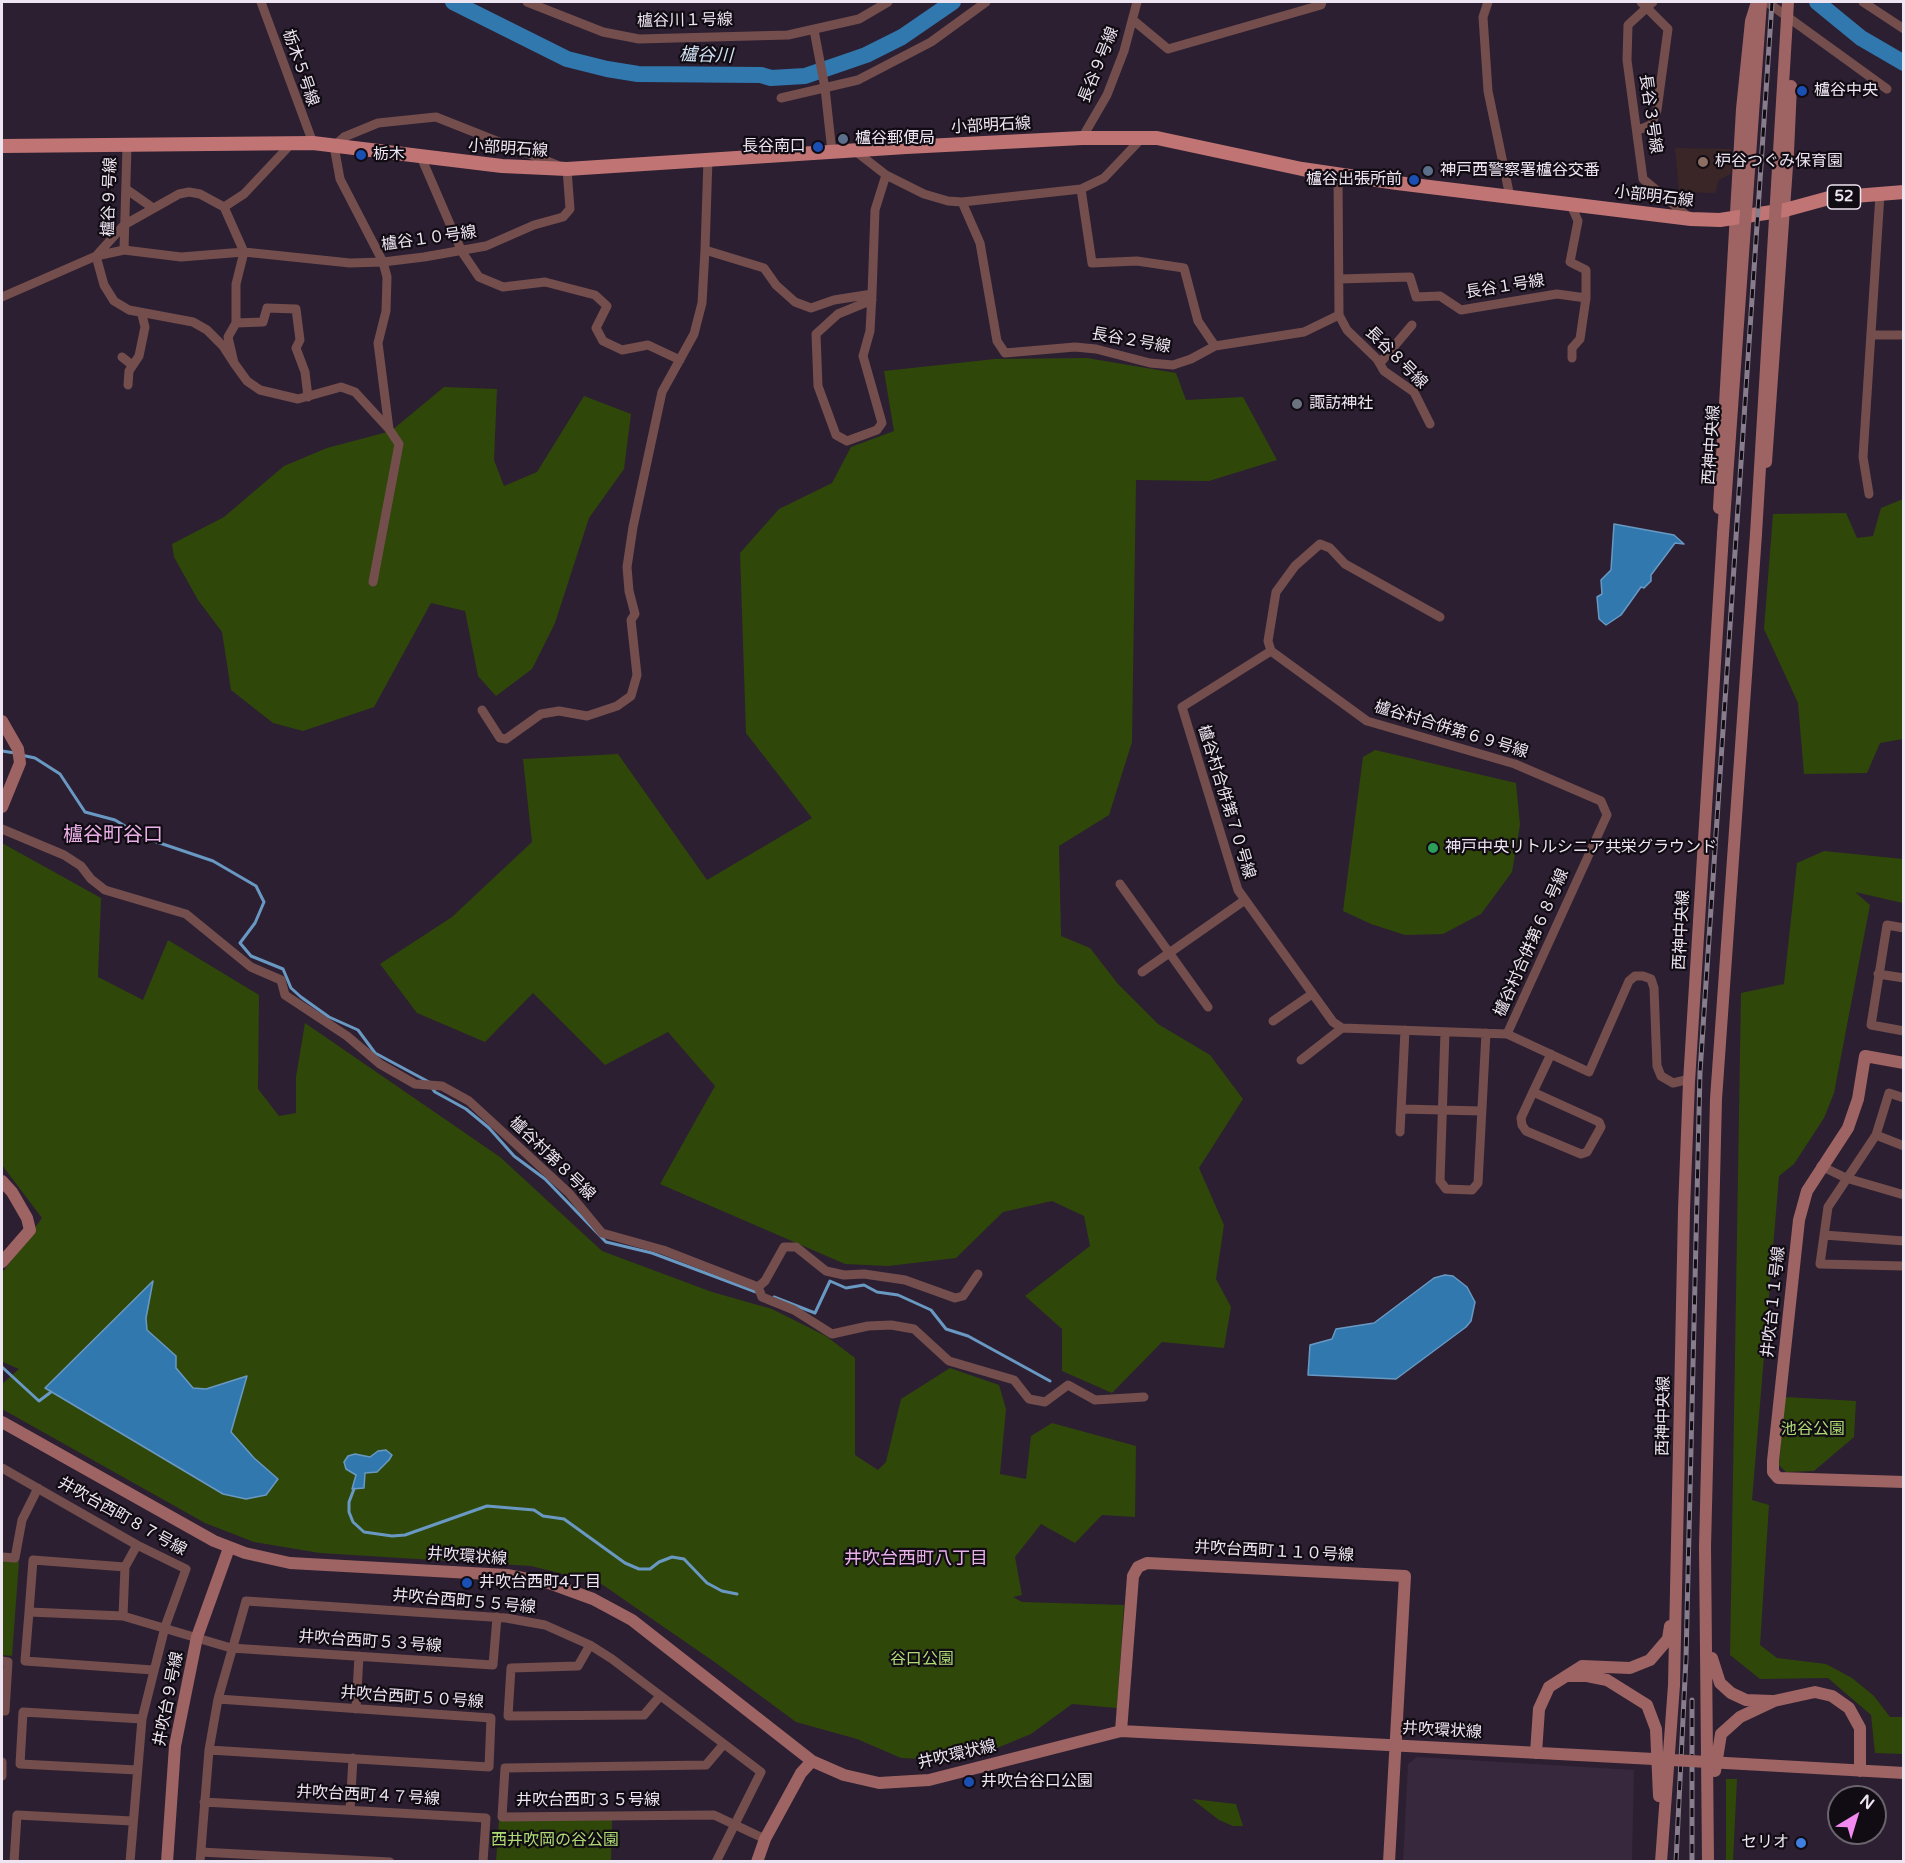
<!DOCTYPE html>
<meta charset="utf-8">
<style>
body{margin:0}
#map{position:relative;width:1905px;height:1863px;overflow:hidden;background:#2c1f31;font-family:"Varela Round",sans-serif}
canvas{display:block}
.frame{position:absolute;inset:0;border:3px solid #ede5f1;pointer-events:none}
.north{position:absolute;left:1827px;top:1785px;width:60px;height:60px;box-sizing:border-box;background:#110c13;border:2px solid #69636c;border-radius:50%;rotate:38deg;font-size:16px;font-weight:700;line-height:24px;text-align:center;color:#ede5f1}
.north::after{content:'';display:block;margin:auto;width:21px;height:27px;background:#f28af2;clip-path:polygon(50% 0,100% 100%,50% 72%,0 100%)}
</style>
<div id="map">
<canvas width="1905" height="1863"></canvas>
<div class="frame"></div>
<div class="north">N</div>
</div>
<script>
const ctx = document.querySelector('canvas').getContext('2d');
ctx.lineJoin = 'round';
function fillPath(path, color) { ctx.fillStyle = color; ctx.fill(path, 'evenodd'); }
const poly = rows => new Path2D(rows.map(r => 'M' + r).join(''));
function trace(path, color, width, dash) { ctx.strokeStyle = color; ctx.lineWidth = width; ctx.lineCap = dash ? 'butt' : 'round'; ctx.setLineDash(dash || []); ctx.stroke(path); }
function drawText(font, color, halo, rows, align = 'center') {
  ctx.font = font + ' "Varela Round","Noto Sans JP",sans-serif'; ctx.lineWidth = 4.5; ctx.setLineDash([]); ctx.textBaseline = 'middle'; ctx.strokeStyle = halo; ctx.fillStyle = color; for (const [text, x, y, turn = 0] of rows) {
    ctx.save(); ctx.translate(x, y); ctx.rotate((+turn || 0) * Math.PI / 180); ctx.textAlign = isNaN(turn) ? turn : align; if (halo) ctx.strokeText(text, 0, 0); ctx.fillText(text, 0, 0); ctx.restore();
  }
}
fillPath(poly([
 [1417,1757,1634,1770,1632,1861,1403,1861,1408,1764]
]), '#38283e');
fillPath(poly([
 [1675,148,1731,149,1731,174,1719,180,1715,193,1679,192]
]), '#3a2627');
fillPath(poly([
 [1087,358,1176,373,1186,400,1243,397,1277,460,1209,481,1136,480,1132,742,1109,815,1059,846,1061,936,1090,948,1118,984,1158,1024,1210,1055,1243,1099,1199,1168,1224,1225,1216,1279,1231,1307,1224,1348,1162,1342,1112,1393,1062,1371,1062,1329,1025,1296,1090,1246,1084,1216,1052,1201,1003,1212,956,1258,888,1266,845,1264,660,1184,715,1086,668,1032,605,1065,533,993,485,1042,417,1013,380,964,452,917,532,842,523,759,618,754,707,880,812,818,746,733,740,553,779,509,832,483,851,447,894,431,884,371,995,359],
 [444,387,497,389,494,460,504,486,537,472,584,396,631,414,624,469,589,518,555,623,532,669,496,696,478,676,465,611,431,603,374,707,303,731,273,723,231,690,222,632,198,600,174,557,172,544,224,517,284,466,327,448,391,431],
 [1903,499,1903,739,1880,743,1867,773,1804,774,1798,703,1764,629,1773,514,1846,513,1857,538,1873,536,1881,508],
 [1375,750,1516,783,1520,825,1512,872,1481,914,1443,934,1405,935,1371,924,1343,911,1363,757],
 [2,843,101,898,98,977,143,1000,168,940,259,995,258,1089,279,1116,296,1113,296,1077,305,1023,500,1157,602,1251,712,1292,772,1309,826,1336,855,1358,855,1455,878,1470,886,1462,901,1399,950,1368,999,1385,1006,1409,1000,1474,1026,1479,1031,1436,1052,1423,1136,1446,1135,1517,1102,1515,1075,1543,1041,1524,1015,1557,1022,1595,1013,1597,1022,1602,1124,1605,1117,1708,1072,1704,1031,1734,997,1748,943,1760,901,1758,857,1739,796,1722,716,1663,600,1583,531,1566,320,1553,254,1542,205,1523,2,1409,2,1384,19,1369,3,1362,2,1273,42,1218,2,1165],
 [1824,851,1903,859,1903,903,1855,892,1870,905,1834,1093,1824,1118,1794,1164,1779,1176,1752,1500,1769,1505,1760,1645,1777,1658,1826,1664,1852,1678,1874,1696,1890,1717,1903,1717,1903,1754,1875,1753,1871,1715,1828,1678,1760,1679,1730,1655,1741,993,1784,984,1797,863],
 [1785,1397,1856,1401,1854,1437,1814,1471,1786,1472,1779,1465],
 [2,1561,19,1562,12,1656,2,1655],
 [1726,1779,1737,1779,1733,1861,1726,1861],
 [1192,1799,1236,1804,1243,1826,1233,1826,1219,1820],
 [612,1819,611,1861,496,1862,499,1820]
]), '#30470a');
const water = poly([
 [1614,524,1674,535,1684,544,1675,543,1651,575,1651,581,1644,588,1641,587,1621,615,1606,625,1599,619,1597,597,1602,594,1601,580,1611,570,1614,524],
 [1445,1275,1453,1276,1467,1287,1475,1302,1471,1321,1466,1327,1396,1379,1308,1375,1310,1345,1332,1339,1336,1329,1374,1323,1434,1278,1445,1275],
 [153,1281,146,1318,147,1330,176,1356,176,1368,193,1388,206,1389,247,1376,231,1432,254,1458,278,1479,266,1495,246,1499,223,1494,45,1388,153,1281],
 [386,1450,392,1455,389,1460,377,1472,365,1473,364,1488,352,1489,356,1475,346,1469,344,1462,348,1456,355,1454,370,1457,378,1451,386,1450]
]);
fillPath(water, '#3178af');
trace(water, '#6999c3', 1.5);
trace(poly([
 [2,751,15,753],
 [21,755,35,758,60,774,85,812,115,820,145,838,213,861,256,886,264,902,255,923,240,943,251,956,283,969,291,988,301,997,329,1017,358,1030,375,1053,429,1082],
 [432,1088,435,1092,466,1109,489,1128,514,1156,545,1179,606,1242,652,1253,756,1292],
 [774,1297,815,1313,830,1281,846,1288,864,1285,877,1292,898,1295,931,1310,946,1329,968,1336,1050,1381],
 [2,1367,39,1401,51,1392],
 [354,1489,349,1502,349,1512,353,1522,364,1532,392,1536,405,1535,487,1506,534,1510,543,1516,564,1519,625,1563,639,1569,650,1569,659,1562,672,1557,684,1559,707,1583,722,1591,737,1594]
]), '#6999c3', 3);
trace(poly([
 [453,2,567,59,607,69,638,74,761,75,771,78,805,76,866,55,902,37,953,2],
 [1817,2,1861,38,1904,63]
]), '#3178af', 16);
trace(poly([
 [261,2,313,143],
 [527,2,603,32,639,39,788,35,859,19,888,2],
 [1488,2,1483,17,1488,91,1510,197],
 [1653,2,1628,25,1627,60,1643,179,1691,219],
 [1767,2,1887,89],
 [1863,2,1904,29],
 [1133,20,1168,49,1321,5,1322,2],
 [814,30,825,88,832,152],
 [781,98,858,80,931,42,986,2],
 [1638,130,1651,125,1657,110,1668,29,1641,2],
 [1082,138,1107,95,1124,51,1137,2],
 [854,150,886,175,924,194,948,201,962,202,1081,189,1092,263,1137,261,1184,268,1198,321,1215,346,1191,359,1173,365,1150,363,1096,349,1075,347,1005,353,997,341,980,243,962,202],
 [421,157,462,252,479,277,503,287,545,282,595,295,607,306,596,328,603,341,622,350,648,345,680,360],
 [708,159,705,250,764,268,776,285,795,302,811,308,834,300,872,294],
 [1338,174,1339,315,1347,330,1377,359,1384,371,1414,392,1430,424],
 [126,189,153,208],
 [1081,189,1104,178,1142,138],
 [1571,205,1578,221,1570,262,1586,270,1586,298,1580,339,1572,348,1572,358],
 [224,207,244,194,292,143],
 [124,250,127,146],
 [1339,279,1410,277,1416,297,1440,296,1461,310,1557,294,1586,298],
 [2,297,96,256,124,250,181,257,244,252,350,263,383,262,424,257,486,246,534,225,563,217,570,209,567,169,436,117,378,123,344,137,334,146,340,179,383,262,387,277,386,311,378,343,389,429],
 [872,300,838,314,816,334,818,386,836,435,847,441,877,430,882,423,863,356,870,331,872,294,875,210,886,175],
 [236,323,263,322,267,308,296,309,300,340,296,348,305,372,308,397],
 [1872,335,1904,335],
 [1215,346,1304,332,1339,315],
 [122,357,132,365],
 [234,363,228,337,236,323,236,284,244,252,224,207,200,194,189,192,179,194,124,225,96,256,104,285,114,301,129,310,193,322,207,330,223,346,234,363,247,381,260,390,298,399,341,387,355,392,389,429,399,444,373,582],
 [1380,363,1412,325],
 [128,385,129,371,139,356,145,327,142,315],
 [1869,494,1863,457,1880,194],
 [1440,617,1345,564,1330,548,1320,544,1295,566,1276,592,1268,641,1271,651,1367,721,1515,764,1601,801,1607,815,1507,1034],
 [1271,651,1182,707,1238,890,1333,1022,1342,1028,1507,1034,1589,1072,1629,981,1635,976,1643,976,1651,979,1654,988,1657,1066,1661,1076,1673,1083,1690,1079],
 [482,710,500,738,506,739,541,714,559,711,587,716,617,706,631,696,637,675,631,620,635,614,629,591,627,567,633,527,662,392,694,334,702,303,705,250],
 [2,829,64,855,81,866,91,879,105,890,186,914,251,967,281,980,285,995,347,1036,380,1064,415,1084,442,1086,469,1101,569,1193,602,1233,663,1250,758,1287,762,1297,794,1310,832,1334,868,1326,891,1325,914,1329,949,1361,1014,1380,1029,1399,1045,1402,1068,1385,1095,1400,1144,1397],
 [1120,884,1208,1007],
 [1904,928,1887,925,1871,1025,1904,1031],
 [1142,972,1245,900],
 [1878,974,1904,978],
 [1273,1021,1312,994],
 [1445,1032,1440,1181,1446,1189,1472,1190,1478,1183,1486,1033],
 [1301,1060,1342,1028],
 [1533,1092,1599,1122,1601,1127,1587,1152,1581,1154,1526,1131,1522,1125,1521,1118,1533,1092,1551,1054],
 [1904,1098,1889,1093,1876,1135,1828,1207,1820,1264,1904,1266],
 [1402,1109,1481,1111],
 [1400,1132,1405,1030],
 [1876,1135,1904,1146],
 [1821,1166,1846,1178,1904,1195],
 [1824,1235,1904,1241],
 [758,1287,765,1281,784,1247,796,1247,826,1271,844,1275,864,1274,905,1280,955,1298,963,1296,978,1274],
 [2,1468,137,1545,186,1569,165,1627,142,1719,130,1862],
 [137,1545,125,1567,33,1560,29,1612,123,1616,231,1648,493,1665,497,1617],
 [2,1557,15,1558,22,1520,38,1488],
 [29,1612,25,1661,153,1670],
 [123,1616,125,1567],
 [590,1645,578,1666,511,1668,508,1716,644,1715,660,1696],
 [2,1661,8,1662,5,1711,2,1711],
 [356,1709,359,1656],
 [723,1745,706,1765,505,1768,502,1817,714,1815,765,1839],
 [209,1750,489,1767,491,1718,218,1699],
 [2,1762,2,1776],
 [137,1770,20,1764,23,1712,142,1719],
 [204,1802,486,1818,483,1862],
 [350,1810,353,1758],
 [201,1852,390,1862],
 [14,1862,17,1815,132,1821],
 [200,1862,209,1750,218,1699,246,1601,506,1618,545,1625,590,1645,612,1659,761,1772,716,1862]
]), '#734e4d', 9);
trace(poly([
 [1766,462,1788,152],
 [1719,508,1742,109,1751,21,1757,2],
 [2,721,18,749,20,763,2,807],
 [1904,1063,1865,1056,1858,1099,1848,1128,1807,1191,1799,1220,1773,1461,1773,1472,1778,1478,1904,1482],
 [2,1181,12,1192,27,1218,30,1230,2,1262],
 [2,1422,214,1541,245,1553,290,1563,507,1575,549,1583,593,1599,632,1620,812,1761,844,1775,879,1783,929,1780,1121,1731,1635,1758],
 [1712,1658,1720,1683,1731,1693,1746,1700,1772,1701],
 [1566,1676,1587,1676,1607,1680,1647,1705,1656,1729,1659,1796],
 [1121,1731,1133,1576,1138,1567,1147,1563,1405,1576,1389,1862],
 [1536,1753,1539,1709,1549,1687,1582,1666,1630,1668,1650,1660,1668,1639,1670,1626],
 [1744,1764,1904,1773],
 [1715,1771,1721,1734,1740,1717,1774,1701,1815,1692,1832,1696,1849,1708,1860,1728,1860,1771],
 [167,1862,175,1746,197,1637,229,1548],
 [757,1862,765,1839,801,1773,812,1761],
 [1661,1862,1674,1685,1684,1210,1689,1082,1723,534],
 [1708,1862,1705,1547,1716,1099,1756,534]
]), '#9e6463', 12);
trace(poly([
 [2,146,313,143,502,166,567,169,906,147,1082,138,1157,138,1302,169,1397,183,1691,219,1720,220,1785,210,1829,198,1904,192]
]), '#c07574', 14);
const rail = poly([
 [1692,1700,1692,1862],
 [1676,1862,1686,1658,1700,1072,1772,2]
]);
trace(rail, '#877d8c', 5);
trace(rail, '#110c13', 3, [9]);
trace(poly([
 [1788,152,1791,86],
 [1723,534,1761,2],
 [1756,534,1788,2],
 [1635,1758,1744,1764]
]), '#9e6463', 12);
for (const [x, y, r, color] of [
 [1802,91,6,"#1a4fb4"],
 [843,139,6,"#5c6f8a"],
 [818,147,6,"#1a4fb4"],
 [361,155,6,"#1a4fb4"],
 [1703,162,6,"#8d6e63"],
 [1428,171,6,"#5c6f8a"],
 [1414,180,6,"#1a4fb4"],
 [1297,404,6,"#6b7280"],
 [1433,848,6,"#2e9e5b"],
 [467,1583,6,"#1a4fb4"],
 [969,1782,6,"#1a4fb4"],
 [1801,1843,6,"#3f7fe0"]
]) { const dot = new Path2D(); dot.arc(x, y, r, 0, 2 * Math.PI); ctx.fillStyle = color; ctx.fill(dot); trace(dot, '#110c13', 2); }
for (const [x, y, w] of [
 [1844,197,33]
]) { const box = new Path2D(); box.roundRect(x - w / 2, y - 12, w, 24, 4.5); ctx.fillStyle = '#110c13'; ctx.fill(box); trace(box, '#ede5f1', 1.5); }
drawText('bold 15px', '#ede5f1', null, [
 ["52",1844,197]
]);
drawText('16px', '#ede5f1', '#110c13', [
 ["櫨谷川１号線",685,21,-1],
 ["長谷９号線",1099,65,-68],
 ["栃木５号線",300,68,71],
 ["長谷３号線",1650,114,82],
 ["小部明石線",991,126,-3],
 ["小部明石線",508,149,4],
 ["櫨谷９号線",110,197,-88],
 ["小部明石線",1654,197,7],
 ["櫨谷１０号線",429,239,-8],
 ["長谷１号線",1505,287,-9],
 ["長谷２号線",1131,341,10],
 ["長谷８号線",1396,358,45],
 ["西神中央線",1712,445,-86],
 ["櫨谷村合併第６９号線",1451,730,17],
 ["櫨谷村合併第７０号線",1226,802,73],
 ["西神中央線",1682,930,-87],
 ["櫨谷村合併第６８号線",1532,943,-66],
 ["櫨谷村第８号線",552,1159,44],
 ["井吹台１１号線",1774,1302,-84],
 ["西神中央線",1664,1416,-89],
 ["井吹台西町８７号線",122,1517,29],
 ["井吹台西町１１０号線",1274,1552,3],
 ["井吹環状線",467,1557,4],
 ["井吹台西町５５号線",464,1602,5],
 ["井吹台西町５３号線",370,1642,4],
 ["井吹台西町５０号線",412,1698,4],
 ["井吹台９号線",169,1699,-79],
 ["井吹環状線",1442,1731,3],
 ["井吹環状線",957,1755,-13],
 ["井吹台西町４７号線",368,1796,3],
 ["井吹台西町３５号線",588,1801]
]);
drawText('16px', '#ede5f1', '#110c13', [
 ["櫨谷中央",1814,91],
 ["櫨谷郵便局",855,139],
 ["長谷南口",806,147,"right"],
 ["栃木",373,155],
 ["枦谷つぐみ保育園",1715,162],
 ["神戸西警察署櫨谷交番",1440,171],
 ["櫨谷出張所前",1402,180,"right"],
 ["諏訪神社",1309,404],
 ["神戸中央リトルシニア共栄グラウンド",1445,848],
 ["井吹台西町4丁目",479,1583],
 ["井吹台谷口公園",981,1782],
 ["セリオ",1789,1843,"right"]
], 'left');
drawText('16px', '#aedb73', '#110c13', [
 ["池谷公園",1813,1430],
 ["谷口公園",922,1660],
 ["西井吹岡の谷公園",555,1841]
]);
drawText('italic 18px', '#d0e1f1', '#110c13', [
 ["櫨谷川",706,56,2]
]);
drawText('18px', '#eab0e8', '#110c13', [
 ["井吹台西町八丁目",916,1559]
]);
drawText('20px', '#eab0e8', '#110c13', [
 ["櫨谷町谷口",113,836]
]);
</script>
